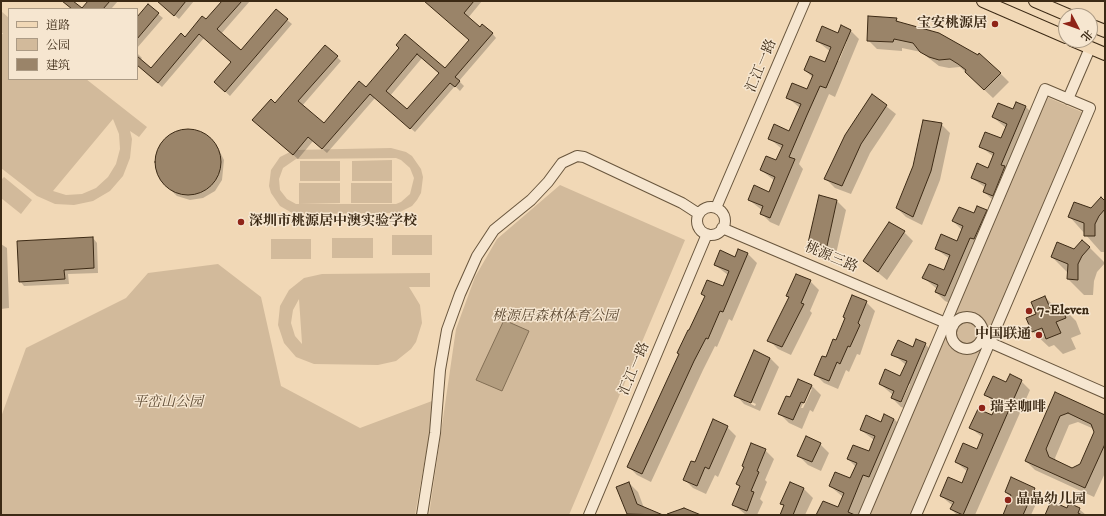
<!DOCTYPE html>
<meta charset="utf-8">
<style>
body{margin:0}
#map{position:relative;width:1106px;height:516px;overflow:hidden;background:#f1d8b6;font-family:"IM FELL DW Pica","Noto Serif SC",serif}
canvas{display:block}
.frame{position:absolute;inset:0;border:2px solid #3c2a15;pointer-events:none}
.legend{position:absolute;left:8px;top:8px;width:130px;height:72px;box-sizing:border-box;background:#f6e6d0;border:1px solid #ac9b85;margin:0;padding:5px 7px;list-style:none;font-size:12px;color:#3c2a15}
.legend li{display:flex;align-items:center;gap:8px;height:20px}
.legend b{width:20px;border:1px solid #ac9b85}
.north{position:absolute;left:1058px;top:8px;width:40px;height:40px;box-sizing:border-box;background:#f6e6d0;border:1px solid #ac9b85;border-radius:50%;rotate:131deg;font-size:11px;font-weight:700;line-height:16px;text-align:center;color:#3c2a15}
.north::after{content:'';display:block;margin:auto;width:14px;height:18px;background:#8f2418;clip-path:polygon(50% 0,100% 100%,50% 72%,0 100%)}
</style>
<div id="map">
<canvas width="1106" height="516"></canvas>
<div class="frame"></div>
<ul class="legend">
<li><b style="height:5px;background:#f1d8b6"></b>道路</li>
<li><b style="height:11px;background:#d2ba9b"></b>公园</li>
<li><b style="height:11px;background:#9a8469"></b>建筑</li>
</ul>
<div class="north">北</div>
</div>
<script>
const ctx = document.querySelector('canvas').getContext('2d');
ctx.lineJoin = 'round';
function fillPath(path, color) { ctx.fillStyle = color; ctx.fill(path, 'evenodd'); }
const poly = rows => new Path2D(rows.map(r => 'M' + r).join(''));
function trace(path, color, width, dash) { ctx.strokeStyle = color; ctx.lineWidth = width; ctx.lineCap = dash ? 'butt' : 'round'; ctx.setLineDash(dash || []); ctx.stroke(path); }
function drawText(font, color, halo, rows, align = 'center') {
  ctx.font = font + ' "IM FELL DW Pica","Noto Serif SC",serif'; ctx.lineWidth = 3; ctx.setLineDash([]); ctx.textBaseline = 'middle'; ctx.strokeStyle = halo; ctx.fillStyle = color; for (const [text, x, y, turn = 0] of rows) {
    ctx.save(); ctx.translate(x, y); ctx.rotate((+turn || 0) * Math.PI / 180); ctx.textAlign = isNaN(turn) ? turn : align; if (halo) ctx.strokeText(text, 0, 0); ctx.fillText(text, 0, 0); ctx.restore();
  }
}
fillPath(poly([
 [1,11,9,18,9,79,86,79,147,127,139,137,130,131,132,139,130,158,123,176,110,191,93,201,74,205,55,204,37,196,1,168,1,36,3,33,1,33],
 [113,119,119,134,120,149,116,164,108,177,96,188,82,194,66,195,53,191],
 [1047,97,1082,112,911,515,870,515],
 [391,148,406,152,412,156,421,169,423,177,421,193,417,200,412,206,398,213,294,214,280,206,271,193,269,186,271,170,280,157,294,150],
 [396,158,401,160,410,168,414,178,410,194,401,202,396,204,296,204,287,199,280,190,279,179,283,168,296,159],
 [392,160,392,181,352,181,352,161],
 [300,161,340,161,340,181,300,181],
 [4,177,32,200,21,214,1,198,1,180],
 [299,183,340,183,340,203,299,204],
 [351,183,392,183,392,203,351,203],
 [560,185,685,240,569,515,429,515,456,329,475,277,497,239],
 [392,235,432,235,432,255,392,255],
 [332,238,373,238,373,258,332,258],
 [271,239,311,239,311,259,271,259],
 [218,264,261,297,281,386,360,428,432,401,432,420,415,515,1,515,1,417,26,348,126,298,148,273],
 [430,273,430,287,409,287,420,305,422,323,416,342,411,349,396,361,378,365,314,364,296,357,284,343,278,325,280,306,289,290,304,278,322,274],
 [299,299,302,343,302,344,295,336,291,323,293,310]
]), '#d2ba9b');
const water = poly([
 [504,320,529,331,502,391,476,380,504,320]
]);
fillPath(water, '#b39d7f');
trace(water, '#836f55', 1);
fillPath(poly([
 [89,1,118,1,111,9,82,9],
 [162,1,194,1,179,19,165,7],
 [223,1,250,1,221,34,241,51,276,11,292,24,230,96,219,86,232,62,204,38,162,87,137,65,137,53,142,58,140,60,151,69,206,21],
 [425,1,482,1,468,18,480,28,492,33,496,38,459,81,464,86,460,91,455,86,415,132,375,98,327,153,313,141,298,159,258,125,275,104,337,57,341,61,302,106,324,124,366,88,400,48,405,35,445,70,470,40],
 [422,58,440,73,407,111,390,96],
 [148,6,163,18,137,48,137,19],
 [896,19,900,23,1000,73,1009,82,993,98,960,67,949,68,939,66,921,52,902,48,902,51,877,49,868,40],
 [850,30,859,39,835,97,829,94,799,164,803,169,779,226,770,222,761,213,762,210,749,200,770,193,775,181,761,170,777,161,782,149,769,138,790,132,800,108,787,97,808,91,813,78,805,70,826,64,831,52,817,41],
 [845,41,847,41,839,61,837,60],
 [872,95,896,114,870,153,851,194,835,188,826,179,854,121],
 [1026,107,1035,116,1010,173,1014,176,1002,204,993,200,984,192,986,188,972,178,988,169,994,157,980,146,1001,140,1006,128,993,117],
 [941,124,950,133,940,180,922,225,906,217,897,208,909,180,918,151],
 [183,131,197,132,203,134,218,148,224,160,222,180,215,191,203,198,190,200,177,196,162,182,156,170,156,157,161,144,171,135],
 [837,201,846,210,836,254,818,251,809,242],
 [1105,202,1105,252,1101,252,1069,216,1091,210],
 [986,211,995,220,983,248,979,246,954,305,945,301,936,292,937,289,924,278,945,271,950,259,936,249,957,242,962,230,953,221],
 [889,223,904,232,913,241,887,280,864,261],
 [93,238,97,243,98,273,68,274,69,284,24,286,20,281],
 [1083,241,1105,263,1097,272,1094,281,1093,295,1084,295,1068,279,1068,273,1052,257,1074,250],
 [1,244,7,248,9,308,1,309],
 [739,251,748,254,757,263,732,321,729,319,717,347,715,346,703,370,651,482,637,475,628,466,706,298,702,294,723,287,728,275,715,265,736,258],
 [810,281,819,290,810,311,812,313,791,355,778,349,769,340,790,298,788,296],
 [1045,297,1055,307,1060,305,1076,321,1081,334,1071,338,1076,349,1063,354,1054,345,1049,347,1033,332,1037,314],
 [866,302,875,311,860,355,857,354,849,372,846,370,838,389,824,383,815,374,836,342,846,319,844,317],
 [925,344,934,353,910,410,901,407,892,398,893,395,880,384,901,377,906,365,893,354],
 [908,384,910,384,901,403,900,402],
 [755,352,770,358,779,367,760,411,744,404,736,395],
 [745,399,756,404,755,406,745,401],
 [798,380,812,386,821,395,813,412,810,410,802,429,789,423,780,414,790,398],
 [810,389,812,389,803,408,801,408],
 [1021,381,1030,390,975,515,957,515,951,509,953,506,941,496,962,484,968,472,956,462,977,451,983,438,971,428,992,417,997,405,985,394,1007,383],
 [1056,393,1105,416,1105,473,1094,497,1035,470,1026,461],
 [1078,422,1094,429,1095,432,1081,465,1072,469,1056,461,1055,458,1069,425],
 [894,419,903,428,872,483,859,515,818,515,838,509,843,497,830,486,851,479,856,467,848,459,869,452,874,440,861,430],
 [727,427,736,436,718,477,715,475,706,494,693,488,684,479,695,464],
 [820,444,829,453,821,471,808,465,799,456],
 [765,450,774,459,765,480,767,482,760,499,763,502,757,515,746,515,733,504,741,487,738,484],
 [629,483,638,492,644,508,660,515,629,515,628,513],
 [790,484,804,489,813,498,805,515,781,515,784,506,782,504],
 [1034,489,1040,495,1031,515,1004,515,1011,498,1006,492],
 [1079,509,1086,515,1046,515,1067,510]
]), '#0003');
const building = poly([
 [62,1,73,1,82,8,88,1,110,1,103,9,72,9,62,1],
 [157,1,186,1,174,16,157,1],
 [222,1,242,1,217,29,241,50,276,9,288,19,225,92,214,82,231,62,199,34,158,83,137,65,137,56,151,68,181,33,185,37,202,16,206,19,222,1],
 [424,1,474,1,464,13,480,27,482,24,493,33,455,77,460,81,455,87,450,83,410,129,370,94,322,149,308,137,293,155,252,120,271,99,275,103,325,45,338,56,298,101,324,123,359,81,366,87,399,48,396,45,405,34,445,68,469,40,424,1],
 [417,54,439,73,407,109,386,91,417,54],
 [148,4,159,13,137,39,137,17,148,4],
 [868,16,897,18,896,21,939,33,978,55,979,53,1001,73,984,90,965,72,966,70,958,64,950,59,939,60,929,57,920,52,913,43,894,39,893,42,867,41,868,16],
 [841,25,851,30,826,88,820,86,807,115,789,157,795,159,770,218,760,214,763,206,748,200,754,185,769,192,775,177,760,170,766,156,776,160,783,145,768,139,774,124,789,131,801,104,786,98,792,83,807,89,813,75,804,70,810,56,825,62,831,47,816,41,822,26,838,33,841,25],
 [872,94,887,105,861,144,842,186,824,179,845,135,872,94],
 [1016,102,1026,106,1001,165,1005,166,993,196,983,192,986,184,971,178,977,163,988,168,994,153,979,147,985,132,1001,138,1007,124,992,117,998,103,1013,109,1016,102],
 [923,120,942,123,931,171,913,217,896,208,913,166,923,120],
 '155 162a33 33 0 1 1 66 0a33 33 0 1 1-66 0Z',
 [819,195,837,200,827,246,808,243,819,195],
 [1101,197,1105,201,1105,209,1099,216,1095,224,1095,236,1084,236,1084,223,1068,217,1074,202,1091,208,1101,197],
 [977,206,987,210,974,239,970,238,945,296,935,292,938,285,922,278,929,264,944,270,950,255,935,249,941,234,957,241,963,226,952,221,959,207,974,213,977,206],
 [889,222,905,231,878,272,863,261,889,222],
 [93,237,94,268,64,270,65,279,19,282,17,241,93,237],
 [1082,240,1090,247,1082,256,1078,264,1078,280,1067,279,1068,264,1051,257,1057,242,1074,249,1082,240],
 [738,249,748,253,723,312,720,311,708,339,706,338,694,361,642,474,627,467,679,354,677,353,688,330,689,330,705,296,701,294,707,280,723,286,729,271,714,265,720,250,735,257,738,249],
 [796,274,811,280,801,303,804,304,782,347,767,341,789,297,786,296,796,274],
 [852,295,867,301,858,323,860,325,850,347,848,346,840,364,837,362,829,381,814,375,822,356,826,357,833,339,836,340,845,318,843,317,852,295],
 [1045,296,1050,308,1060,304,1066,318,1056,322,1061,333,1046,339,1042,328,1032,332,1026,318,1036,314,1031,302,1045,296],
 [916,339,926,343,901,402,891,398,894,391,879,384,885,369,900,376,907,361,891,355,898,340,913,347,916,339],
 [754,350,770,358,751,403,734,396,754,350],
 [1010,374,1022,380,963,515,950,509,954,502,940,496,948,477,962,483,968,468,955,462,963,443,977,449,983,434,969,428,978,409,992,415,998,401,984,395,993,376,1006,382,1010,374],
 [798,379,812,385,804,403,801,402,793,420,778,414,786,396,790,397,798,379],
 [1055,392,1105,415,1105,444,1085,488,1025,461,1055,392],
 [1068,413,1091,424,1094,432,1080,464,1072,468,1049,457,1046,449,1060,416,1068,413],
 [884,414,894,419,869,477,863,475,848,512,855,515,816,515,823,501,838,507,844,493,829,486,835,472,850,478,857,463,847,459,853,445,869,451,875,436,860,430,866,415,881,422,884,414],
 [713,419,728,426,709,469,705,467,697,486,683,480,691,461,695,462,713,419],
 [806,436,821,443,812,462,797,456,806,436],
 [751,443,766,449,757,471,759,472,751,491,754,492,747,511,732,505,740,486,736,484,744,467,742,466,751,443],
 [1011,477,1035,488,1023,515,1003,515,1011,495,1005,492,1011,477],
 [629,482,637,504,663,515,627,514,616,487,629,482],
 [790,482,804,488,793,515,780,515,784,505,780,504,790,482],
 [1051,501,1067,508,1069,503,1080,508,1078,513,1082,515,1045,515,1051,501],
 [684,508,701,515,667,515,667,514,684,508]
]);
fillPath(building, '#9a8469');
trace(building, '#3c2a15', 1);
const minor = poly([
 [1068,99,1090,48],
 '697 221a14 14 0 1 1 28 0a14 14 0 1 1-28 0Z',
 [716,208,805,1],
 [722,228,953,326],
 '951 333a16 16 0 1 1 32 0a16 16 0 1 1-32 0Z',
 [982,339,1105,393],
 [422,515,435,433,440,370,447,330,460,294,477,256,494,230,531,200,548,182,562,163,577,156,584,157,682,203,699,214],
 [589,515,707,234],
 [864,515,1045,89,1090,108,916,515]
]);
const major = poly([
 [983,1,1066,37],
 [1035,1,1070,16],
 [1090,25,1105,31],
 [1072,40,1105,54]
]);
trace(minor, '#69563d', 12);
trace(major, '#3c2a15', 14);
trace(minor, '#f6e6d0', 10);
trace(major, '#f1d8b6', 12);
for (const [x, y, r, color] of [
 [995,24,4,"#8f2418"],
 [241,222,4,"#8f2418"],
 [1029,311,4,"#8f2418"],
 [1039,335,4,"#8f2418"],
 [982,408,4,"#8f2418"],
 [1008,500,4,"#8f2418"]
]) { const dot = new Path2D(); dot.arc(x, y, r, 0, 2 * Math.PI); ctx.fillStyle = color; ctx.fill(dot); trace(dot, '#f6e6d0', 1.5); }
drawText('bold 14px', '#3c2a15', '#f6e6d0', [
 ["宝安桃源居",987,24,"right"],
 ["深圳市桃源居中澳实验学校",249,222],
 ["7-Eleven",1037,311],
 ["中国联通",1031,335,"right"],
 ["瑞幸咖啡",990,408],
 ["晶晶幼儿园",1016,500]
], 'left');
drawText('14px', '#3c2a15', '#f6e6d0', [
 ["汇江一路",762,66,-67],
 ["桃源三路",831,258,23],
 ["汇江一路",635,369,-67]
]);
drawText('italic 14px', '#5a4730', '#f6e6d0', [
 ["桃源居森林体育公园",555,317],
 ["平峦山公园",168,403]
]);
</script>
